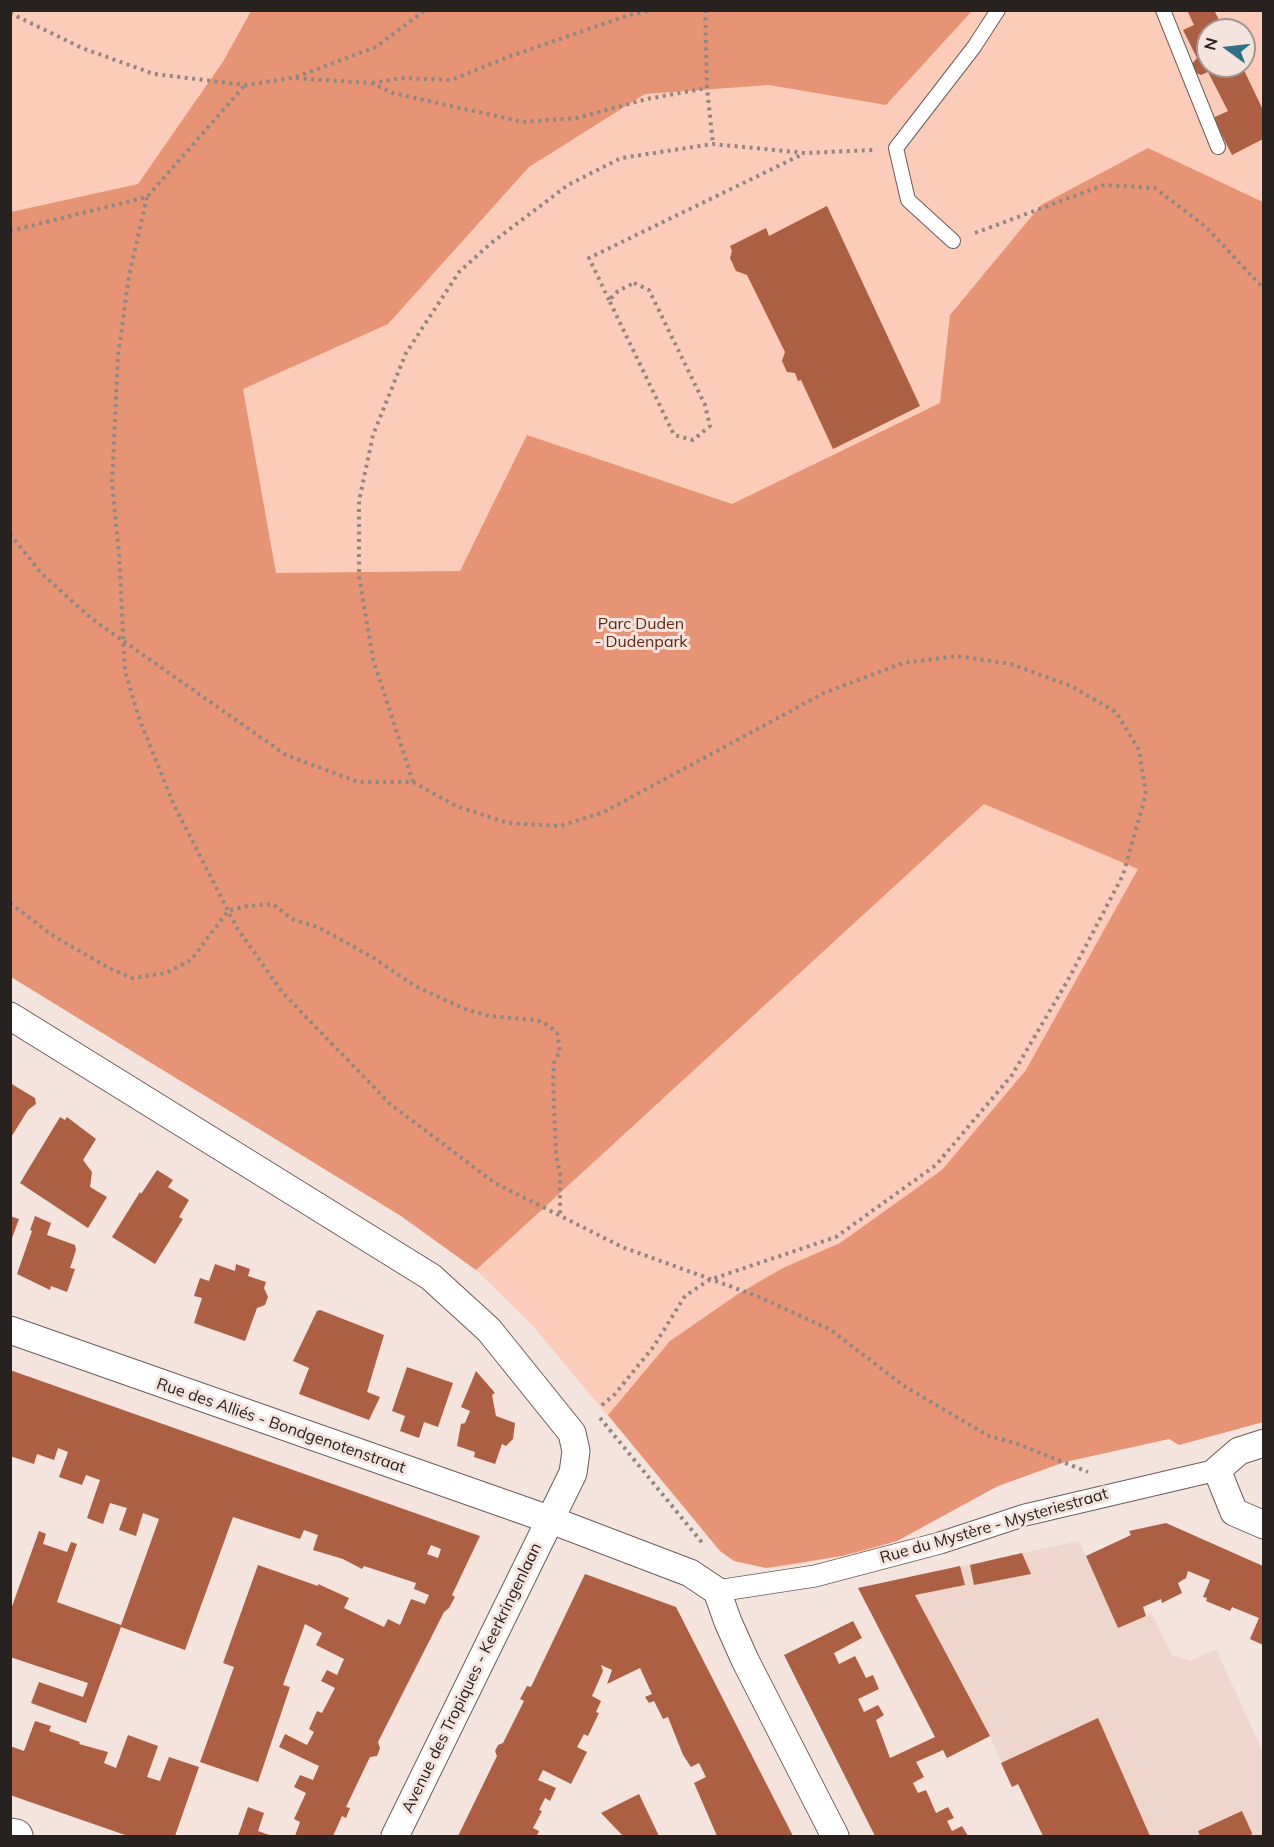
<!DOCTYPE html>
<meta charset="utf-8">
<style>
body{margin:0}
#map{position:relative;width:1274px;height:1847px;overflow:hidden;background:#f5e4de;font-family:Mulish,sans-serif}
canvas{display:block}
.frame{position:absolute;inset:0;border:12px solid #27211f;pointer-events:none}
.north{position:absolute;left:1196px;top:18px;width:60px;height:60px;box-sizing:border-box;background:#f5e4de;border:2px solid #a39692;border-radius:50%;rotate:285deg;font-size:16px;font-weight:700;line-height:24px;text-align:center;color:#27211f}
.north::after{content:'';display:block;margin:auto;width:21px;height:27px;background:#2f7084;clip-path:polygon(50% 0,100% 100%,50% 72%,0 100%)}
</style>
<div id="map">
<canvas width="1274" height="1847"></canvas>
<div class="frame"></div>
<div class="north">N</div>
</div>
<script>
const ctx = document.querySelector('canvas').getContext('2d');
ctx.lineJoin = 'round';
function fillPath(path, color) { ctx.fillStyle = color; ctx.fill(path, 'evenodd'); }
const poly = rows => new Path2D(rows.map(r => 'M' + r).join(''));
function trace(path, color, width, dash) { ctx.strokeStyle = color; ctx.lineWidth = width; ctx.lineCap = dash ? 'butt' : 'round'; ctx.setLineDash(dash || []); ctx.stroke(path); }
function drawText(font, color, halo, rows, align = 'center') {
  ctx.font = font + ' Mulish,sans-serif'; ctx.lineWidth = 6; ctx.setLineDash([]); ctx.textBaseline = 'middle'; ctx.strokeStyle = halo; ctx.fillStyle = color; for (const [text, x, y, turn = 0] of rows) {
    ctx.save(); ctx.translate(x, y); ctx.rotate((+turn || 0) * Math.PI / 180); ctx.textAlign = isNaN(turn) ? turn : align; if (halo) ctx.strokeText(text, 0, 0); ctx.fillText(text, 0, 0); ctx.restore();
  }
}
fillPath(poly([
 [1079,1541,1118,1627,1152,1614,1172,1655,1190,1661,1216,1649,1263,1752,1263,1836,1043,1836,1019,1785,1012,1787,990,1736,947,1758,858,1588]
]), '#efd6cd');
fillPath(poly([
 [10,11,1263,11,1263,1422,1179,1445,1169,1439,1065,1462,998,1486,897,1541,866,1551,790,1566,766,1568,734,1561,720,1551,533,1326,476,1270,401,1216,11,977],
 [1208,30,1244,30,1244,66,1208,66]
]), '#fcccba');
fillPath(poly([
 [251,11,972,11,886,105,769,85,645,94,529,167,388,324,243,389,276,573,460,571,527,435,732,504,940,403,950,315,1041,205,1148,148,1263,202,1263,1422,1179,1445,1169,1439,1065,1462,998,1486,897,1541,842,1556,766,1568,734,1561,720,1551,608,1415,670,1341,738,1294,783,1268,840,1243,942,1170,1026,1070,1138,869,984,804,476,1270,401,1216,11,977,11,212,138,184,224,60]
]), '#e79476');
fillPath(poly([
 [1187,10,1214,10,1224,30,1208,30,1208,66,1242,66,1263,110,1263,139,1232,155,1213,118,1228,111,1208,72,1201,75,1196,73,1191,65,1197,58,1183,30,1194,25],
 [827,206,920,406,833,449,801,380,798,381,795,373,787,372,782,361,785,352,747,275,736,271,730,258,732,251,730,246,766,228,769,236],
 [10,1083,35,1098,36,1104,28,1110,10,1139],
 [60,1117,65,1120,67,1117,96,1139,83,1160,92,1172,90,1187,107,1197,88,1228,20,1183],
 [157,1170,173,1180,168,1187,189,1200,179,1217,183,1219,155,1264,112,1237,140,1192,141,1194],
 [10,1216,19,1219,11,1241,10,1241],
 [35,1216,51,1223,47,1235,75,1245,76,1250,70,1268,75,1269,67,1292,51,1286,50,1290,17,1274,32,1231,30,1230],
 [215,1264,235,1271,236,1264,250,1269,248,1276,266,1282,264,1288,268,1297,265,1305,257,1308,245,1341,194,1323,202,1298,194,1296,200,1278,209,1281],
 [320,1310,384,1335,367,1392,380,1397,369,1420,299,1394,309,1368,293,1361,317,1311],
 [407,1367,453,1383,438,1427,424,1422,419,1438,400,1431,405,1416,392,1411],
 [10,1370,480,1536,452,1595,455,1597,449,1608,444,1612,378,1742,380,1748,377,1756,370,1757,346,1807,350,1808,346,1818,342,1816,333,1836,295,1836,300,1822,294,1819,306,1793,294,1787,300,1775,313,1780,319,1766,279,1747,285,1734,307,1745,314,1732,309,1729,317,1711,322,1713,335,1688,321,1681,327,1670,337,1675,344,1659,316,1645,322,1633,305,1624,283,1685,290,1687,258,1782,200,1762,234,1667,223,1663,258,1565,318,1586,318,1584,349,1598,344,1608,384,1627,388,1619,400,1625,411,1599,425,1604,429,1595,414,1589,416,1583,364,1566,362,1569,343,1559,313,1550,318,1535,304,1530,300,1539,233,1517,185,1650,121,1627,86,1723,31,1703,39,1682,83,1697,88,1683,10,1657,10,1612,39,1531,46,1534,43,1544,67,1552,71,1542,77,1544,57,1602,121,1625,159,1519,143,1513,136,1536,119,1530,127,1508,110,1503,103,1524,87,1518,100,1480,86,1475,82,1485,59,1477,68,1452,58,1448,54,1460,37,1454,34,1464,10,1456],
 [431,1545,441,1549,438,1558,427,1554],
 [476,1371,495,1393,492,1395,496,1416,515,1423,513,1439,506,1446,502,1444,495,1464,474,1457,475,1452,457,1446,461,1424,465,1423,470,1411,461,1407],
 [1166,1523,1263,1566,1263,1645,1250,1639,1259,1618,1232,1607,1230,1611,1206,1601,1207,1598,1203,1597,1210,1580,1188,1571,1186,1578,1178,1583,1182,1593,1162,1603,1161,1599,1143,1607,1146,1616,1118,1628,1086,1556,1131,1535,1129,1531],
 [1022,1553,1031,1574,974,1585,970,1565],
 [960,1566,965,1585,915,1595,990,1736,947,1758,943,1750,916,1762,924,1777,913,1783,918,1793,926,1790,936,1813,948,1807,954,1818,947,1821,952,1831,962,1826,968,1836,875,1836,784,1655,853,1621,862,1638,834,1653,839,1664,855,1656,866,1678,873,1675,879,1689,858,1699,864,1712,878,1705,884,1715,876,1720,890,1758,935,1737,858,1588],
 [585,1574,676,1607,793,1836,717,1836,694,1783,706,1777,699,1763,691,1767,683,1755,668,1717,663,1719,654,1701,649,1703,645,1697,652,1694,640,1668,607,1684,612,1670,601,1665,603,1671,592,1696,601,1701,596,1712,599,1713,588,1736,584,1734,577,1747,587,1752,571,1784,543,1770,538,1780,556,1788,550,1801,545,1798,539,1810,542,1811,533,1828,539,1831,537,1836,458,1836,497,1756,495,1751,498,1745,503,1743,524,1701,520,1699,527,1686,531,1687],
 [1098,1718,1150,1836,1043,1836,1018,1784,1012,1787,1001,1763],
 [35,1721,51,1726,49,1731,80,1742,79,1744,108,1752,104,1763,116,1768,128,1735,158,1746,147,1777,160,1781,169,1757,199,1767,175,1836,128,1836,10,1795,10,1746,24,1751],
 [639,1794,659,1836,623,1836,601,1813],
 [248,1807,264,1813,258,1831,272,1836,238,1836],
 [1242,1811,1252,1833,1251,1836,1200,1836,1198,1831]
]), '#ac5f42');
const service = poly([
 [1163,10,1218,147],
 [953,241,908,200,896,148,974,47,998,10]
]);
const pedestrian = poly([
 [717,1591,815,1576,940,1543,1025,1515,1217,1470]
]);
const minor = poly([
 [10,1016,431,1277,489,1330,572,1433,576,1451,573,1473,395,1836],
 [10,1330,551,1520,690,1573,717,1591,728,1622,745,1660,835,1836],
 [1264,1443,1239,1451,1217,1470,1234,1512,1264,1525]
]);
const tertiary = poly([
 [10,1835,16,1836]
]);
trace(service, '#6b5d58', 16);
trace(pedestrian, '#6b5d58', 23);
trace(minor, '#6b5d58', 29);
trace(tertiary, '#6b5d58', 35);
trace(poly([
 [705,10,707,88,713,144],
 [10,13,82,48,154,74,246,85,292,78,371,83,393,93,523,122,577,118,647,99,707,88],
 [296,77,376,47,425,10],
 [372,83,401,78,451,80,508,57,629,15,654,10],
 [147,197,129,276,118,356,112,483,119,553,125,671,140,721,174,805,237,928,282,992,390,1104,495,1183,622,1247,757,1296,831,1330,904,1386,989,1436,1015,1443,1088,1472],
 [10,231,147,197,245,85],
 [975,233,1104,185,1155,188,1206,227,1264,289],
 [634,283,649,290,705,405,710,426,693,440,674,435,609,300,618,291,634,283],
 [609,300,589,258,803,154],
 [10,534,41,573,92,619,286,755,358,782,413,782,456,806,508,823,560,826,604,812,824,693,903,663,957,656,1011,664,1071,686,1116,712,1139,750,1146,794,1123,875,1068,980,1012,1075,936,1165,836,1237,709,1280,685,1296,654,1346,615,1394,601,1406],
 [413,782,373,659,359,576,359,501,373,435,406,353,459,272,490,244,568,185,621,158,713,144,805,153,873,150],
 [10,903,52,935,109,968,132,978,166,973,191,960,228,911,247,906,273,904,292,919,320,928,372,957,415,986,465,1009,489,1016,536,1020,548,1025,557,1033,560,1051,554,1063,553,1080,556,1154,560,1174,560,1216],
 [600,1418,704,1545]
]), '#918682', 4, [3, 4.5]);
trace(service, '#fff', 14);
trace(pedestrian, '#fff', 21);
trace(minor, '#fff', 27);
trace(tertiary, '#fff', 33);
drawText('16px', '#5c2713', '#f5e4de', [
 ["Parc Duden",641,624],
 ["- Dudenpark",641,642]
]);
drawText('16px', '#27211f', '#f5e4de', [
 ["Rue des Alliés - Bondgenotenstraat",281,1426,19],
 ["Rue du Mystère - Mysteriestraat",994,1526,-16],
 ["Avenue des Tropiques - Keerkringenlaan",472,1678,-64]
]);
</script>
